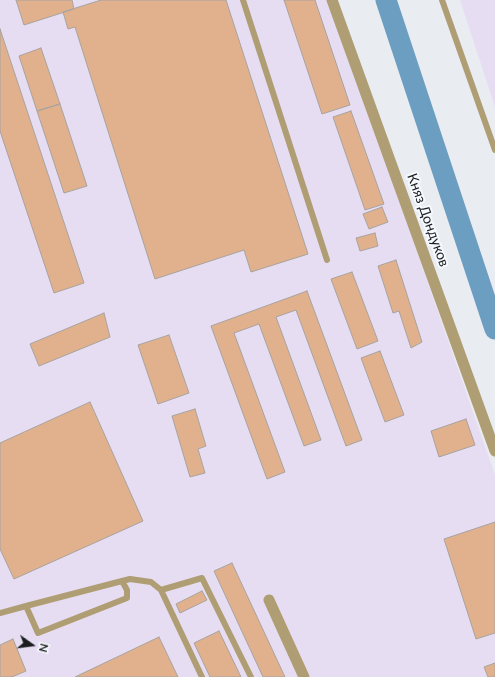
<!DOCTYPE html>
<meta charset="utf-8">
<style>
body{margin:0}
#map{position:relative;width:495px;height:677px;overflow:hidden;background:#e9ecf1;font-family:Lato,sans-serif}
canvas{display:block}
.north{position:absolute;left:12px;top:625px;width:40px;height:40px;-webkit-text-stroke:3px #f6f9fe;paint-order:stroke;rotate:104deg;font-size:11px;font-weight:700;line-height:16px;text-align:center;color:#1b1d1e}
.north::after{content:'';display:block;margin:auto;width:14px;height:18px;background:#1b1d1e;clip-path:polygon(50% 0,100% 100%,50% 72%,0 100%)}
</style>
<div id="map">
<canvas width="495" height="677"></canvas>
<div class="north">N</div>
</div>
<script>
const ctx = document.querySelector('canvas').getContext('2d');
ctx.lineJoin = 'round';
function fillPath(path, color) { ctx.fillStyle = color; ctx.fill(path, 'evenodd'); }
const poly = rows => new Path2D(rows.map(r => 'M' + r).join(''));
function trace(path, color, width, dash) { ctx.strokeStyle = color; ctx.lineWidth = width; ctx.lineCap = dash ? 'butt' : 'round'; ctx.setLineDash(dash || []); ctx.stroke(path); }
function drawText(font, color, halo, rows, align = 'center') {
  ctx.font = font + ' Lato,sans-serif'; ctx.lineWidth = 4; ctx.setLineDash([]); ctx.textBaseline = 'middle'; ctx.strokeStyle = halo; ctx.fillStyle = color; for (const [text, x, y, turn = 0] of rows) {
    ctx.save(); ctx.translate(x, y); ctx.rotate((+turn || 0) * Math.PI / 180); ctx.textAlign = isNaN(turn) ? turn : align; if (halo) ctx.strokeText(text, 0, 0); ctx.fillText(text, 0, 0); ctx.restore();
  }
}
fillPath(poly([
 [0,0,329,0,495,475,495,677,0,677],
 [460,0,495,0,495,107]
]), '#e7ddf2');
trace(poly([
 [386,0,495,329]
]), '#6c9ec1', 21);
const building = poly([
 [16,0,72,0,74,9,24,25,16,0],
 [101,0,226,0,308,254,251,272,244,250,155,279,75,27,68,29,63,12,101,0],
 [284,0,315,0,350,105,322,114,284,0],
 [0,29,84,283,54,293,0,131,0,29],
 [41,48,60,104,37,111,19,56,41,48],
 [60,104,87,186,64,193,37,111,60,104],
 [351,111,384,204,365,210,333,117,351,111],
 [382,207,388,222,369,229,363,214,382,207],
 [375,233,378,246,360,251,356,238,375,233],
 [396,260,422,342,411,348,399,311,393,313,378,266,396,260],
 [352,272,378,341,357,349,331,279,352,272],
 [307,291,362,440,346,446,296,310,276,317,321,440,304,446,259,324,234,333,285,472,267,479,211,326,307,291],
 [104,313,110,337,39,366,30,344,104,313],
 [169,335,189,393,158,404,138,345,169,335],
 [380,351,404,415,385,422,361,358,380,351],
 [90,402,143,521,14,579,0,549,0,443,90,402],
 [195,409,206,446,198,449,205,473,190,477,172,416,195,409],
 [466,419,475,445,439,457,431,431,466,419],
 [495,522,495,633,476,639,444,539,495,522],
 [232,563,285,677,263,677,214,571,232,563],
 [202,591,207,600,180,613,176,604,202,591],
 [219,631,241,677,210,677,194,643,219,631],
 [159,637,178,677,75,677,159,637],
 [13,639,26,671,12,677,0,677,0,645,13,639],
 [495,663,495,677,488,677,484,667,495,663]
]);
fillPath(building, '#e1b18d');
trace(building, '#a8a3a0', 1);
trace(poly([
 [243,0,327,260],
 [442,0,495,150],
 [122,581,130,579,151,582,161,590],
 [0,613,26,606,122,581,127,590,127,598,38,633,26,606],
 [202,677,161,590,202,578,251,677]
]), '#af9d73', 6);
trace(poly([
 [332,0,495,451],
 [269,600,304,677]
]), '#af9d73', 11);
drawText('14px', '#1b1d1e', '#f6f9fe', [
 ["Княз Дондуков",428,220,70]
]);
</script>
